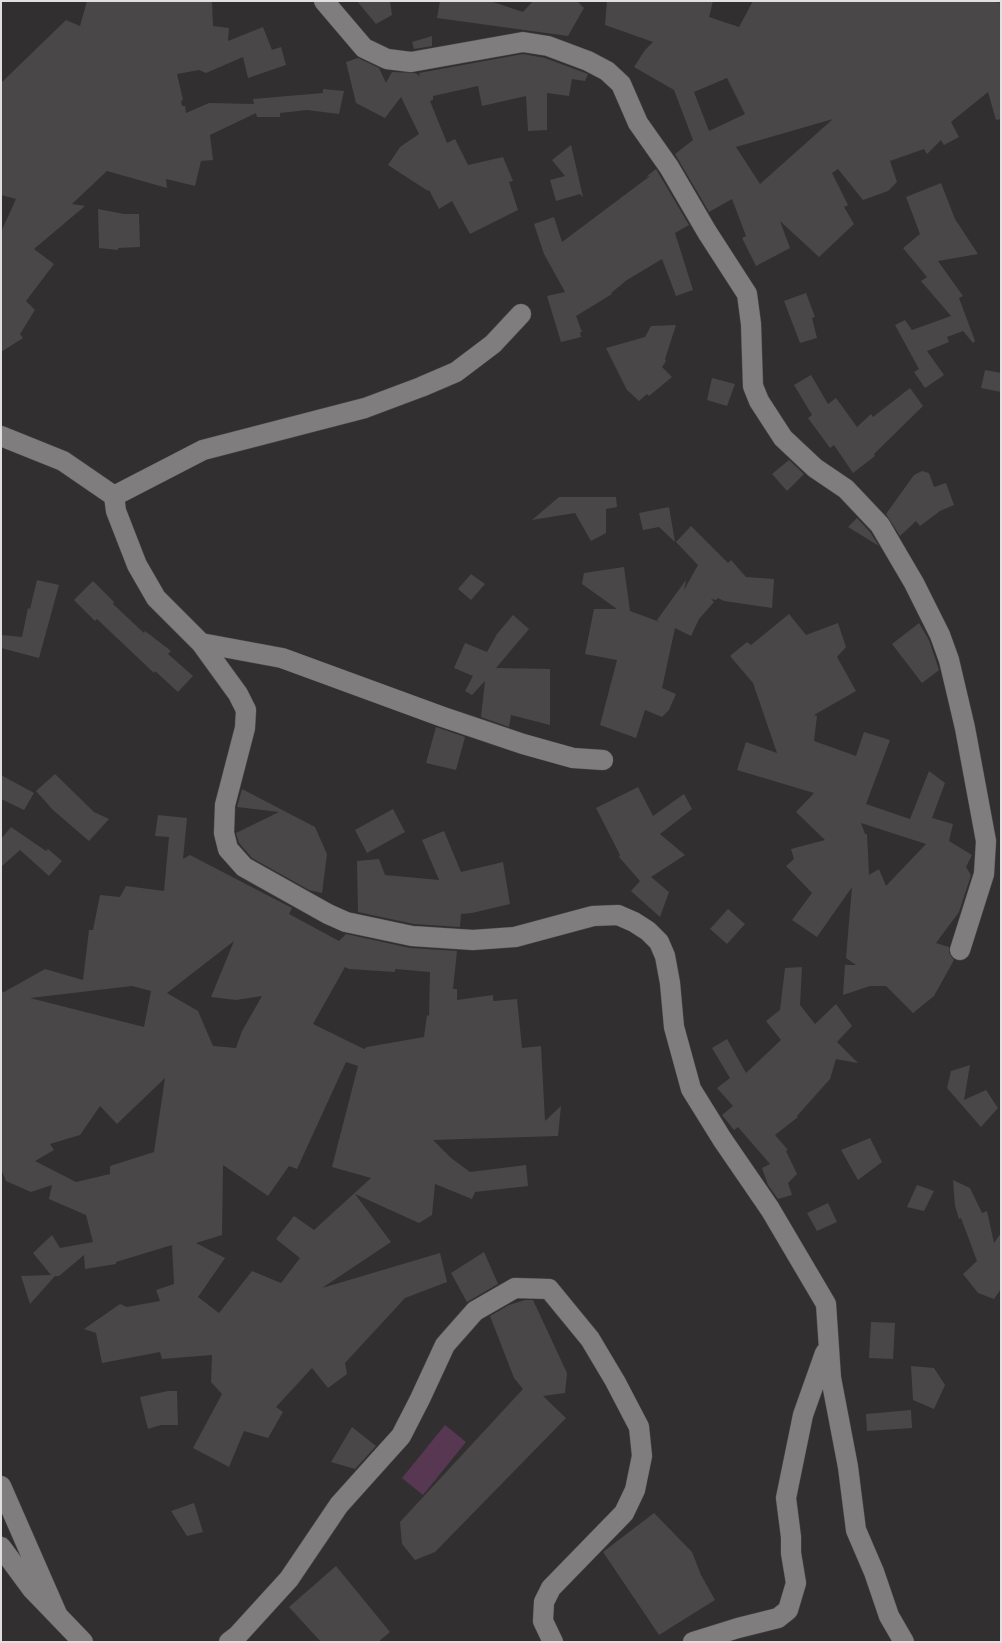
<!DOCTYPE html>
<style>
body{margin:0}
#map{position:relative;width:1002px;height:1643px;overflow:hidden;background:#322f31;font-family:"Source Sans 3",sans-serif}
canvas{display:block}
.frame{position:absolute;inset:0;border:2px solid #e1dfe0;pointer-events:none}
</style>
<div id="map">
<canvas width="1002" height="1643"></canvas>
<div class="frame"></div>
</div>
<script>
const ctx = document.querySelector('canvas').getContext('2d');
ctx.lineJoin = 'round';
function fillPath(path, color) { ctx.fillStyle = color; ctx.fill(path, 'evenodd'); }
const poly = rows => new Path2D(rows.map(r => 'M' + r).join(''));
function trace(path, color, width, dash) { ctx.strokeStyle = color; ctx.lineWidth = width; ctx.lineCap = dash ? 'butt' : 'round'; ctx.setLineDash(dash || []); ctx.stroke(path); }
fillPath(poly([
 [445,1425,466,1442,423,1495,402,1478]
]), '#583752');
fillPath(poly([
 [87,1,212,1,213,26,229,28,228,41,263,27,272,50,281,47,286,65,248,78,243,57,206,73,199,70,177,74,183,100,181,101,182,106,185,106,186,113,209,103,254,104,253,99,323,93,323,89,344,91,339,114,307,110,280,113,280,117,257,117,256,113,210,135,213,160,201,161,195,186,166,179,167,188,107,171,72,204,85,206,34,249,54,264,26,301,35,310,20,334,23,338,1,352,1,232,16,199,1,195,1,83,66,20,80,26],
 [357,1,390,1,392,15,376,24],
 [440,1,490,1,523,12,533,1,577,1,584,8,568,36,437,18],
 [607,1,713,1,709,17,739,27,753,1,990,1,1001,3,1001,119,996,120,988,92,951,122,959,137,944,145,941,140,927,154,924,149,890,161,897,182,888,191,863,200,838,169,832,173,848,205,844,207,854,224,819,257,780,221,790,248,756,266,742,238,746,236,732,199,709,212,675,154,693,140,674,90,634,67,645,50,653,42,605,25],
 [727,78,745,114,709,131,694,92],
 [833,119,760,184,736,147],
 [432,36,432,46,414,49,412,42],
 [523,54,545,58,588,74,585,81,572,79,569,96,547,93,547,130,528,131,526,96,482,106,478,86,433,96,433,100,430,101,447,143,455,139,468,165,503,157,513,181,509,182,518,210,470,234,452,201,439,209,429,190,428,191,388,165,400,147,419,134,401,97,385,118,356,103,346,62,358,58,379,68,386,83,392,72,415,73,420,76,419,73],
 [571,145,583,197,580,194,556,201,550,180,565,176,552,160],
 [656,169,689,225,675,233,693,290,676,296,662,259,627,280,611,293,612,294,576,316,582,332,580,332,581,337,561,342,547,296,565,292,544,254,534,224,554,217,562,242,650,176,646,177],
 [941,183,955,219,978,254,938,261,963,296,959,298,975,341,973,343,963,331,947,337,949,342,927,351,944,375,925,388,914,372,919,369,895,325,905,320,912,330,951,316,921,281,927,277,903,248,920,234,906,197],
 [98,209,124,214,139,214,140,247,118,248,118,250,99,248],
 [806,293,815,317,812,318,817,338,800,343,784,301],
 [676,325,665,359,666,361,662,367,672,377,649,396,647,394,639,401,627,390,606,348,645,337,651,326],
 [985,370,1001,373,1001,392,981,388],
 [811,375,828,404,836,398,857,427,871,414,873,417,910,388,923,406,874,454,875,456,853,473,834,445,830,448,808,418,812,415,794,385],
 [712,378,735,384,727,406,707,400],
 [789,460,804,474,787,491,772,474],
 [922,471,929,473,934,487,946,483,954,505,940,511,920,526,916,521,900,536,886,514,914,475],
 [559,497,616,497,617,507,606,509,606,533,591,541,575,513,532,520],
 [669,507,675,542,659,527,643,530,639,513],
 [857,518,870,532,879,546,848,527],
 [691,526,728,563,731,560,746,577,774,579,772,608,724,601,718,598,716,600,711,599,714,602,699,619,691,636,675,628,662,688,676,694,669,710,662,717,645,710,636,738,600,725,617,660,585,654,594,609,617,609,582,584,584,573,624,567,630,611,660,622,657,620,686,580,684,590,698,565,676,542],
 [471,574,485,584,471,600,458,589],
 [37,580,59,585,39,658,1,648,1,635,22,637,28,608,30,609],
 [93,581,114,602,113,604,144,633,145,631,171,651,168,654,193,676,178,692,155,671,154,673,97,619,95,621,74,600],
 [789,614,806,635,838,623,846,647,837,657,856,691,814,715,817,716,814,741,856,756,864,732,890,740,866,804,910,819,929,771,945,783,932,818,953,824,949,841,972,855,966,867,971,875,959,912,936,943,949,947,949,953,954,960,934,996,913,1013,886,986,870,986,843,995,845,965,856,965,846,958,852,887,817,937,792,920,812,893,786,866,794,859,791,849,825,840,796,812,814,793,737,770,746,742,777,753,753,683,730,656,747,642,751,645],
 [861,823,926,844,886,886,879,869,869,875,867,834,865,834],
 [513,615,529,629,496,668,550,669,550,725,511,715,509,727,481,717,485,681,472,695,465,691,473,676,454,668,465,643,487,652,497,634],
 [919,623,929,640,939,670,922,683,892,644],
 [436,727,465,737,456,770,426,763],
 [55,774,94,812,109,819,89,841,53,810,36,791],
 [1,775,34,793,24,810,1,799],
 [638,787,653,816,684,794,692,809,660,834,685,855,651,877,669,892,660,917,631,891,640,881,619,857,620,855,596,808],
 [242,789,315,827,327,854,322,893,309,890,252,858,239,843,236,833,279,812,237,807],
 [393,809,405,832,367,853,355,830],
 [158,815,187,818,183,859,190,855,292,908,289,914,339,941,346,934,410,948,457,951,453,989,457,989,457,1000,493,995,493,1001,517,999,522,1048,541,1046,545,1121,561,1106,558,1136,433,1140,451,1158,470,1172,526,1165,528,1186,475,1192,472,1199,435,1184,432,1215,419,1223,355,1194,391,1242,322,1288,440,1253,447,1282,405,1298,345,1363,347,1374,328,1388,312,1368,276,1407,283,1412,268,1438,244,1431,229,1467,193,1448,222,1394,211,1382,212,1355,162,1359,160,1352,102,1363,96,1333,84,1329,120,1304,127,1307,160,1301,156,1290,174,1284,172,1245,116,1262,116,1264,85,1269,84,1255,59,1276,55,1276,30,1304,21,1276,51,1275,33,1253,52,1235,60,1248,93,1242,86,1215,49,1199,52,1185,31,1192,6,1181,1,1169,1,991,4,992,45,969,83,980,89,930,93,930,100,895,120,897,126,886,164,891,169,837,155,836],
 [234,941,211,997,236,1000,262,996,242,1031,236,1048,213,1046,198,1011,167,993],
 [345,967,349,969,395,972,395,969,430,972,429,1016,427,1015,424,1037,367,1047,364,1049,313,1024],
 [132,986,151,991,144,1027,30,998],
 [346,1062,358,1066,332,1167,371,1178,314,1230,294,1216,276,1239,300,1258,281,1283,252,1271,219,1313,198,1297,225,1258,196,1243,222,1235,223,1165,268,1196,289,1166,297,1169],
 [165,1078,154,1152,110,1166,110,1174,76,1182,35,1161,54,1150,50,1144,80,1135,100,1106,117,1124],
 [11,827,46,851,48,849,62,861,49,876,20,850,1,867,1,839],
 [444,831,461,872,503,862,510,904,472,913,461,914,460,927,414,924,358,912,357,861,379,859,385,875,439,880,422,840],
 [728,909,745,924,727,944,710,929],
 [802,967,800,1005,815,1024,836,1004,852,1026,837,1042,858,1063,836,1059,830,1079,797,1116,798,1117,775,1135,788,1150,786,1151,797,1174,788,1183,792,1195,778,1199,768,1185,762,1168,770,1164,738,1127,734,1130,722,1115,733,1106,717,1088,730,1078,712,1048,727,1039,746,1073,781,1040,766,1021,780,1010,785,968],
 [970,1065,964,1100,986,1090,998,1108,981,1127,947,1088,951,1071],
 [870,1138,882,1162,858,1180,841,1150],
 [953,1180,970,1188,982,1213,987,1211,994,1243,1001,1233,1001,1289,994,1299,978,1293,963,1274,977,1261,961,1218,959,1219,955,1206],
 [917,1185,934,1191,924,1211,907,1207],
 [828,1203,837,1222,817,1231,807,1213],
 [484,1252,498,1284,467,1302,451,1273],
 [525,1300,533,1300,567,1373,565,1393,543,1396,566,1418,435,1552,415,1560,402,1544,400,1522,523,1389,514,1378,490,1316,509,1305],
 [871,1322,895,1323,893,1359,869,1358],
 [911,1366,934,1368,945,1385,934,1409,913,1400],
 [168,1391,177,1391,178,1425,161,1425,148,1429,140,1397],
 [911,1410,912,1428,867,1431,866,1414],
 [352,1427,376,1446,355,1469,331,1462],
 [194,1503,203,1532,187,1536,171,1511],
 [654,1513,692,1552,701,1575,715,1600,659,1635,603,1552],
 [336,1566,390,1632,378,1642,321,1642,289,1607]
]), '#4a4749');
const street = poly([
 [324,1,364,48,387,59,411,62,523,42,548,46,588,61,607,71,621,84,638,123,669,167,707,232,747,294,751,324,753,386,759,401,783,438,815,468,846,489,880,525,914,583,940,635,949,660,965,728,986,841,984,874,960,950],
 [1,436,63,461,114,496,116,511,137,565,156,598,201,643,238,694,246,710,245,728,225,805,224,833,228,849,244,867,328,914,346,922,412,936,473,940,515,937,593,916,618,915,634,922,648,931,659,942,665,956,670,983,674,1027,691,1089,722,1139,770,1209,826,1304,831,1378,848,1467,856,1530,874,1572,889,1616,904,1642],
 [114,496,203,450,365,408,421,387,456,372,493,344,521,314],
 [201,643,282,658,443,717,523,744,573,758,603,760],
 [1,1486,57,1614],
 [1,1547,32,1589,83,1642],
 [229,1642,237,1636,289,1579,339,1505,401,1436,420,1399,445,1345,475,1311,515,1288,549,1289,590,1339,615,1381,639,1427,642,1456,635,1490,624,1513,551,1588,544,1602,543,1621,553,1642],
 [693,1642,738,1628,778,1618,788,1610,796,1583,791,1553,791,1537,786,1498,803,1415,825,1353]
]);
trace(street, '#4d4b4d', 21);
trace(street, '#807d7f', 20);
</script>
